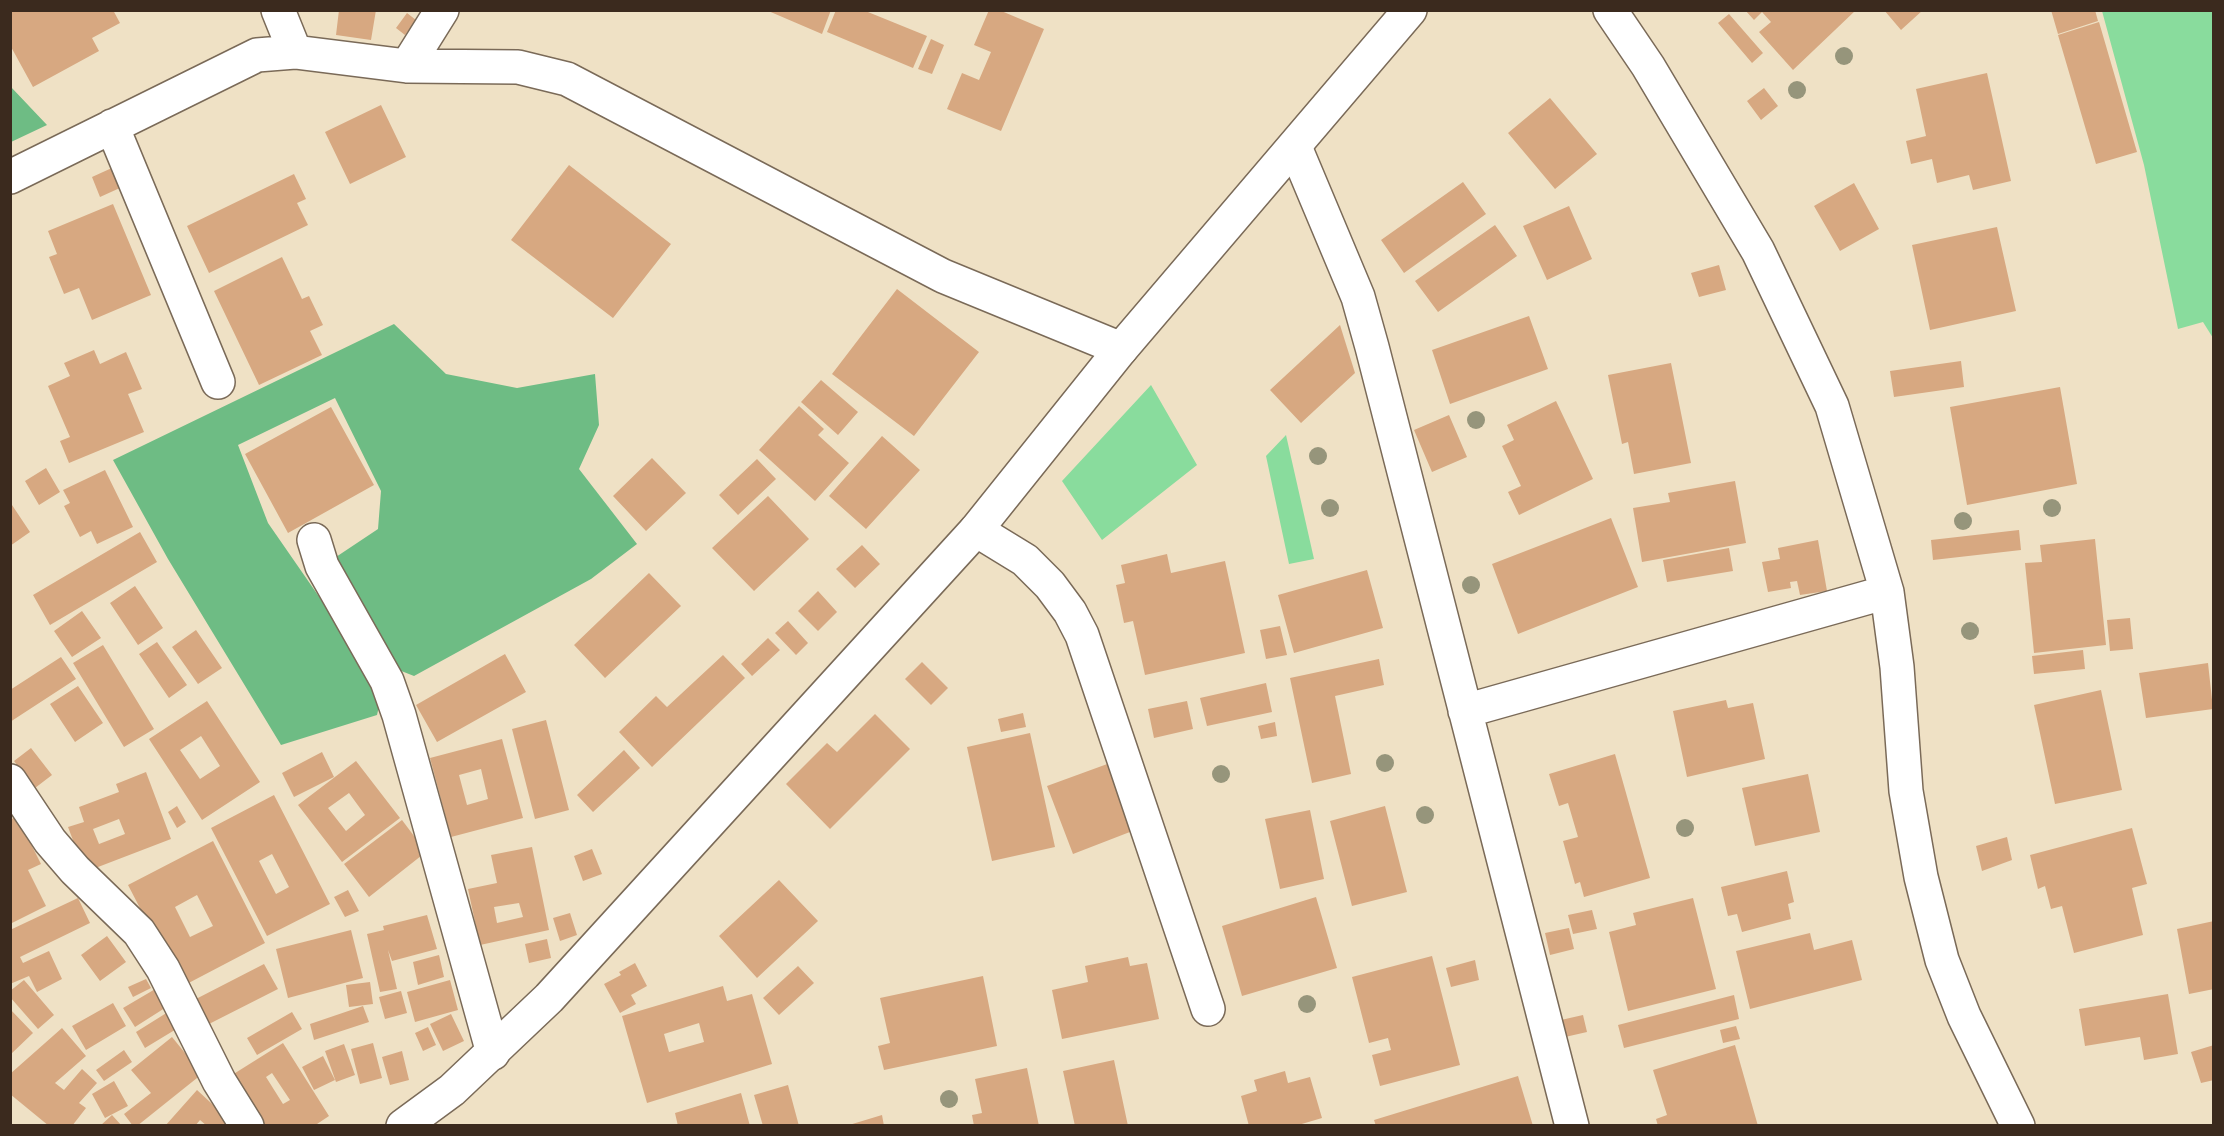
<!DOCTYPE html>
<style>
body{margin:0}
#map{position:relative;width:2224px;height:1136px;overflow:hidden;background:#efe1c5;font-family:Dekko,sans-serif}
canvas{display:block}
.frame{position:absolute;inset:0;border:12px solid #3b2a1e;pointer-events:none}
</style>
<div id="map">
<canvas width="2224" height="1136"></canvas>
<div class="frame"></div>
</div>
<script>
const ctx = document.querySelector('canvas').getContext('2d');
ctx.lineJoin = 'round';
function fillPath(path, color) { ctx.fillStyle = color; ctx.fill(path, 'evenodd'); }
const poly = rows => new Path2D(rows.map(r => 'M' + r).join(''));
function trace(path, color, width, dash) { ctx.strokeStyle = color; ctx.lineWidth = width; ctx.lineCap = dash ? 'butt' : 'round'; ctx.setLineDash(dash || []); ctx.stroke(path); }
fillPath(poly([
 [2102,11,2213,11,2213,338,2203,322,2178,329,2144,165],
 [1151,385,1197,465,1102,540,1062,481],
 [1286,435,1314,559,1289,564,1266,456]
]), '#89dc9d');
fillPath(poly([
 [11,87,47,125,11,142,10,87],
 [394,324,446,374,517,388,595,374,599,425,579,469,637,544,591,579,414,676,381,663,333,559,378,529,381,491,335,398,238,445,268,523,383,689,377,715,281,745,168,559,113,460]
]), '#6ebc84');
fillPath(poly([
 [10,10,113,10,120,23,92,38,99,51,33,87,10,45],
 [339,10,376,10,371,40,336,35],
 [766,10,831,10,822,34],
 [836,10,863,10,927,36,913,68,827,32],
 [989,10,999,10,1044,29,1001,131,947,109,962,73,979,80,991,52,974,45],
 [1745,10,1856,10,1793,70,1759,32,1771,22,1762,12,1754,20],
 [1884,10,1923,10,1901,30],
 [2051,10,2095,10,2098,21,2058,34],
 [407,13,416,20,405,35,396,28],
 [1729,14,1763,53,1752,63,1718,23],
 [2099,22,2137,152,2096,164,2058,35],
 [931,39,944,45,932,74,918,69],
 [1987,73,2011,181,1973,190,1969,175,1937,183,1932,159,1911,164,1906,141,1926,136,1916,89],
 [1764,88,1778,106,1761,120,1747,101],
 [1550,98,1597,154,1555,189,1508,133],
 [381,105,406,157,350,184,325,132],
 [569,165,671,244,613,318,511,240],
 [114,167,122,187,100,197,92,177],
 [294,174,306,199,297,203,308,225,209,273,187,226],
 [1463,182,1486,214,1404,273,1381,240],
 [1854,183,1879,229,1840,251,1814,206],
 [113,204,151,295,92,320,79,288,64,294,49,257,57,254,48,231],
 [1569,206,1592,259,1547,280,1523,226],
 [1495,225,1517,256,1438,312,1415,281],
 [1997,227,2016,311,1930,330,1912,245],
 [282,257,302,299,309,296,323,325,310,331,322,355,259,385,214,291],
 [1719,265,1726,290,1699,297,1691,273],
 [897,289,979,352,914,436,832,374],
 [1529,316,1548,369,1450,404,1432,350],
 [1340,325,1355,373,1301,423,1270,390],
 [94,350,100,364,126,352,142,389,128,394,144,432,69,463,60,441,70,437,48,386,70,376,64,363],
 [1961,361,1964,387,1894,397,1890,371],
 [1671,363,1691,463,1634,474,1628,442,1622,444,1608,375],
 [821,380,858,412,838,435,801,402],
 [2060,387,2077,484,1967,505,1950,407],
 [1556,401,1593,479,1519,515,1508,492,1521,486,1502,446,1514,440,1507,425],
 [799,406,824,429,818,435,849,463,815,501,759,450],
 [331,407,374,485,288,533,245,454],
 [1449,415,1467,457,1432,472,1414,430],
 [882,436,920,470,866,529,829,496],
 [652,458,686,493,646,531,613,496],
 [757,459,776,479,738,515,719,495],
 [46,468,60,492,39,505,25,481],
 [105,470,133,527,97,544,91,531,80,537,64,506,70,503,63,490],
 [1735,481,1746,543,1642,562,1633,508,1670,502,1668,493],
 [768,496,809,539,754,591,712,548],
 [10,502,30,532,10,546],
 [1611,518,1638,587,1518,634,1492,564],
 [2019,530,2021,550,1933,560,1931,540],
 [140,532,157,562,50,625,33,595],
 [2095,539,2106,645,2034,653,2025,563,2042,562,2040,545],
 [1818,540,1827,591,1800,595,1797,581,1790,582,1791,588,1768,592,1762,562,1780,559,1778,548],
 [862,545,880,564,855,588,836,569],
 [1729,548,1733,571,1667,582,1663,560],
 [1167,554,1171,573,1225,561,1245,653,1145,675,1133,621,1124,623,1116,585,1125,583,1121,565],
 [1367,570,1383,628,1294,653,1278,595],
 [649,573,681,606,605,678,574,645],
 [135,586,163,628,138,645,110,603],
 [818,591,837,612,818,631,798,611],
 [82,611,101,638,72,657,54,631],
 [2130,618,2133,649,2110,651,2107,620],
 [788,621,808,643,796,655,775,633],
 [1280,626,1287,655,1266,659,1260,630],
 [196,630,222,668,198,684,172,647],
 [768,638,780,650,752,676,741,664],
 [157,642,187,685,169,698,139,654],
 [103,645,154,729,124,747,73,663],
 [2083,650,2085,669,2034,674,2032,656],
 [505,654,526,692,437,742,416,705],
 [723,655,745,678,652,767,619,732,656,696,667,707],
 [61,657,76,679,10,722,10,690],
 [1379,659,1384,685,1335,696,1351,774,1312,783,1290,678],
 [922,662,948,688,931,705,905,679],
 [2208,663,2213,709,2146,718,2139,673],
 [1266,683,1272,712,1207,726,1200,698],
 [78,686,103,723,75,742,50,704],
 [2101,690,2122,790,2055,804,2034,705],
 [1726,700,1728,708,1753,703,1765,759,1687,777,1673,711],
 [207,701,260,782,202,820,149,739],
 [201,736,220,766,200,779,180,750],
 [1187,701,1193,729,1154,738,1148,709],
 [1023,713,1026,727,1001,732,998,719],
 [875,714,910,749,830,829,786,784,827,743,837,752],
 [546,720,569,810,535,819,512,729],
 [1275,722,1277,736,1261,739,1258,726],
 [1030,733,1055,847,992,861,967,747],
 [502,739,523,818,451,837,430,758],
 [481,769,488,799,467,805,459,775],
 [31,748,52,775,35,788,14,761],
 [624,750,640,768,593,812,577,795],
 [322,752,334,777,294,797,282,773],
 [1615,754,1650,878,1584,897,1580,882,1575,884,1563,841,1578,837,1568,803,1559,806,1549,774],
 [356,761,400,818,342,862,298,805],
 [349,793,365,815,346,831,328,808],
 [1110,763,1135,830,1073,854,1047,786],
 [146,772,171,839,85,872,68,827,84,822,79,807,119,792,116,784],
 [119,819,125,834,99,844,93,829],
 [1808,774,1820,832,1755,846,1742,788],
 [274,795,330,904,267,936,211,828],
 [272,854,289,887,276,894,259,861],
 [177,806,186,822,177,828,168,812],
 [1385,806,1407,892,1352,906,1330,821],
 [1310,810,1324,879,1280,889,1265,819],
 [17,816,41,864,28,870,46,906,10,924,10,820],
 [402,820,426,852,369,897,344,864],
 [2132,828,2147,884,2132,888,2143,935,2074,953,2062,906,2051,909,2045,886,2038,889,2030,855],
 [2007,837,2012,860,1982,871,1976,846],
 [213,841,265,943,181,987,128,885],
 [197,895,213,926,190,937,175,907],
 [532,847,549,930,480,945,468,889,497,883,491,855],
 [519,903,523,917,497,923,494,907],
 [592,849,602,874,583,881,574,856],
 [1787,871,1794,902,1788,904,1791,919,1742,932,1737,914,1728,916,1721,887],
 [779,880,818,921,757,978,719,936],
 [348,890,359,911,345,917,334,897],
 [1316,897,1337,968,1242,996,1222,926],
 [78,898,90,923,20,957,23,963,49,951,62,979,37,992,29,976,10,984,10,930],
 [1693,898,1716,989,1628,1011,1609,932,1636,925,1633,913],
 [1592,910,1597,929,1573,934,1568,915],
 [570,913,577,935,560,941,553,918],
 [427,915,437,949,392,961,388,950,397,989,380,992,367,934,384,930,383,926],
 [2214,921,2214,989,2189,994,2177,929],
 [1569,928,1574,949,1550,955,1545,933],
 [351,930,363,978,288,998,276,949],
 [1810,933,1814,950,1852,940,1862,980,1750,1009,1736,951],
 [107,936,126,962,100,981,81,955],
 [547,939,551,958,529,963,525,944],
 [439,955,444,977,418,985,413,962],
 [1432,956,1460,1065,1380,1086,1372,1055,1391,1050,1388,1038,1369,1043,1352,977],
 [1128,957,1130,966,1147,963,1159,1019,1062,1039,1052,990,1088,982,1085,966],
 [1475,960,1479,980,1451,987,1446,968],
 [635,963,647,986,631,995,636,1004,620,1013,604,984,621,975,619,972],
 [264,964,278,989,207,1025,194,1000],
 [798,966,814,983,779,1015,763,998],
 [983,976,997,1046,884,1070,878,1046,890,1043,880,998],
 [146,979,151,988,133,997,128,987],
 [24,980,54,1015,38,1029,10,997,10,991],
 [450,980,458,1010,415,1022,407,992],
 [370,982,373,1004,349,1007,346,985],
 [723,986,727,1001,752,994,772,1064,647,1103,622,1016],
 [699,1023,704,1042,669,1052,664,1034],
 [157,988,168,1006,135,1027,123,1008],
 [401,991,407,1013,385,1019,379,997],
 [2168,994,2178,1054,2144,1060,2140,1037,2085,1046,2079,1009],
 [1734,995,1739,1019,1624,1048,1618,1025],
 [113,1003,126,1026,86,1050,72,1026],
 [363,1006,369,1022,314,1040,310,1024],
 [10,1009,33,1033,10,1055,11,1030],
 [168,1012,178,1028,145,1048,136,1032],
 [292,1012,302,1029,257,1055,247,1038],
 [451,1014,464,1041,443,1051,430,1024],
 [1583,1015,1587,1032,1565,1037,1561,1020],
 [1736,1026,1740,1039,1723,1043,1720,1030],
 [428,1027,436,1045,423,1051,415,1033],
 [62,1028,86,1056,55,1083,64,1090,82,1069,97,1083,79,1103,86,1108,72,1126,49,1126,10,1094,10,1074],
 [172,1037,202,1074,137,1126,133,1126,124,1114,151,1093,131,1070],
 [283,1043,329,1116,314,1126,264,1126,232,1075],
 [272,1073,290,1100,283,1104,266,1077],
 [373,1043,382,1078,360,1084,351,1049],
 [344,1044,355,1075,336,1082,325,1051],
 [1735,1045,1758,1126,1658,1126,1656,1119,1667,1115,1653,1070],
 [2214,1045,2214,1080,2201,1083,2191,1052],
 [124,1050,132,1062,104,1081,96,1070],
 [402,1051,409,1080,390,1085,382,1057],
 [323,1056,335,1080,314,1090,302,1067],
 [1114,1060,1128,1126,1075,1126,1063,1071],
 [1027,1068,1039,1126,974,1126,972,1115,982,1113,975,1079],
 [1285,1071,1288,1083,1310,1077,1322,1118,1295,1126,1249,1126,1241,1096,1257,1091,1254,1080],
 [1518,1076,1533,1126,1376,1126,1374,1120],
 [114,1081,128,1106,105,1118,92,1094],
 [788,1085,799,1126,763,1126,754,1095],
 [197,1090,236,1126,207,1126,200,1120,195,1126,165,1126],
 [741,1093,750,1126,678,1126,675,1113],
 [112,1115,122,1126,100,1126],
 [882,1115,884,1126,849,1126,849,1125]
]), '#d7a881');
const street = poly([
 [278,10,295,52],
 [1610,10,1648,66,1758,251,1832,406,1887,592,1897,667,1906,791,1921,877,1942,960,1964,1016,2018,1126],
 [407,66,442,10],
 [112,126,218,382],
 [1295,147,1358,297,1372,347,1572,1126],
 [10,177,257,55,295,52,407,66,518,67,567,79,943,276,1121,349],
 [976,530,1025,560,1050,585,1070,612,1082,635,1208,1009],
 [314,540,322,566,387,681,399,715,493,1053],
 [1465,711,1887,592],
 [10,781,50,841,75,870,139,932,163,969,219,1081,247,1126]
]);
const secondary = poly([
 [403,1126,452,1090,549,998,976,530,1121,349,1410,10]
]);
trace(street, '#7a6a58', 36);
trace(secondary, '#7a6a58', 36);
trace(street, '#fff', 33);
trace(secondary, '#fff', 33);
ctx.fillStyle = '#96957b';
for (const [x, y] of [
 [1844,56],
 [1797,90],
 [1476,420],
 [1318,456],
 [1330,508],
 [2052,508],
 [1963,521],
 [1471,585],
 [1970,631],
 [1385,763],
 [1221,774],
 [1425,815],
 [1685,828],
 [1307,1004],
 [949,1099]
]) { ctx.beginPath(); ctx.arc(x, y, 9, 0, 2 * Math.PI); ctx.fill(); }
</script>
